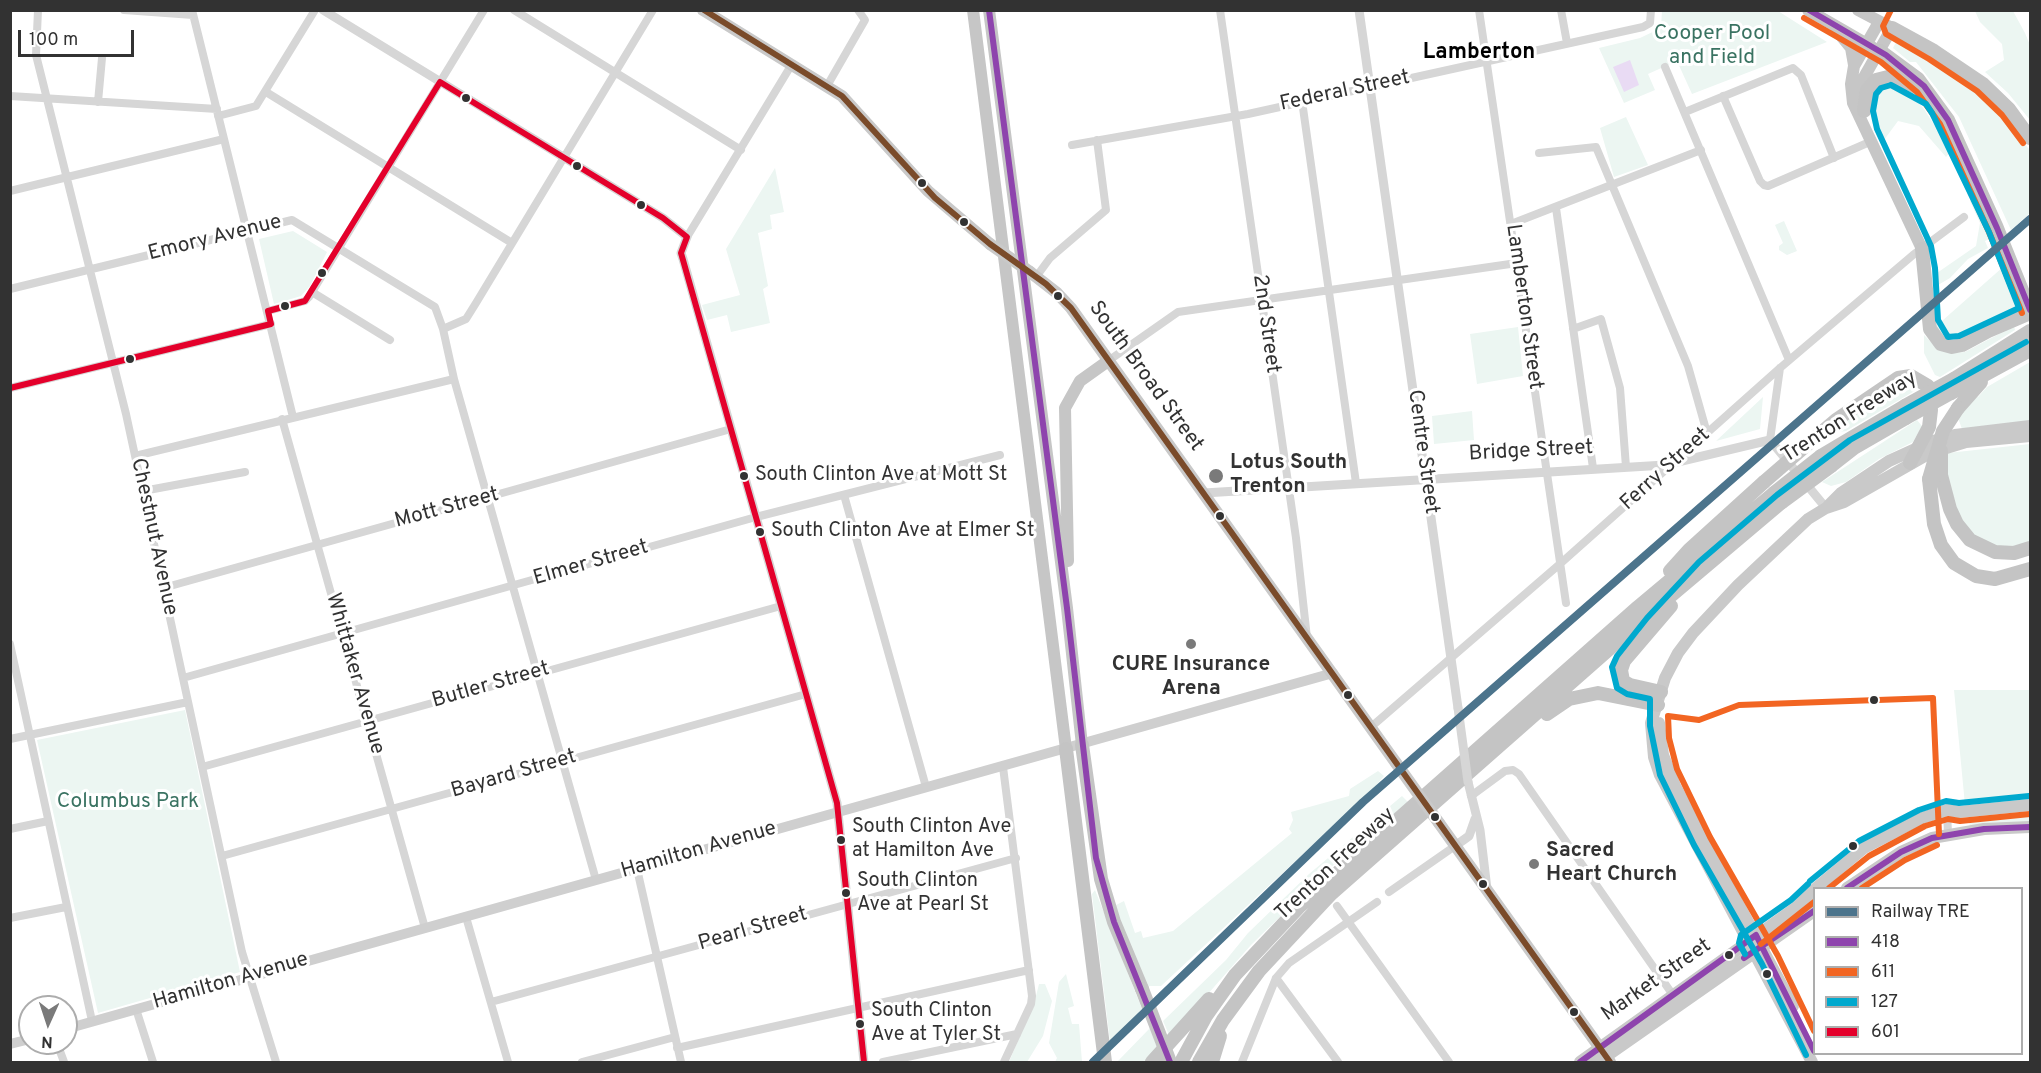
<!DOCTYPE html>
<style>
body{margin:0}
#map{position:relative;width:2041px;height:1073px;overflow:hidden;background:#fff;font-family:Overpass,sans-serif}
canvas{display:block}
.frame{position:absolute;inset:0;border:12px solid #323232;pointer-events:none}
.legend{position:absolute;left:1813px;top:887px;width:210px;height:168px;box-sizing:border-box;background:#fff;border:2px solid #adadad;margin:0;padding:8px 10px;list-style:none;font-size:18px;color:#323232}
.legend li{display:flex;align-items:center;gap:12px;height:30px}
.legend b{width:30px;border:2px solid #adadad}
.north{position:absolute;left:18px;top:995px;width:60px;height:60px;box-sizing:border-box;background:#fff;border:2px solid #adadad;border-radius:50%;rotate:183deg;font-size:16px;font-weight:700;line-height:24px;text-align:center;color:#323232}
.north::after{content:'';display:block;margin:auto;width:21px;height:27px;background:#7a7a7a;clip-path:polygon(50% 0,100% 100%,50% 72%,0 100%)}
.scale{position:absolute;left:18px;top:30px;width:116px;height:27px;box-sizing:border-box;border:3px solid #323232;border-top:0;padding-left:8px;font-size:18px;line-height:21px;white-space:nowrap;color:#323232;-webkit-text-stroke:4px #fff;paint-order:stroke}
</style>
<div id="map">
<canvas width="2041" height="1073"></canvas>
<div class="frame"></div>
<ul class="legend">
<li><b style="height:8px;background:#4c748c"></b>Railway TRE</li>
<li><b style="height:8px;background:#8e44ad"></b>418</li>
<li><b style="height:8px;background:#f26522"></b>611</li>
<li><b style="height:8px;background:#00a9ce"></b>127</li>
<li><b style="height:8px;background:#e4002b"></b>601</li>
</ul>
<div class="north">N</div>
<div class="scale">100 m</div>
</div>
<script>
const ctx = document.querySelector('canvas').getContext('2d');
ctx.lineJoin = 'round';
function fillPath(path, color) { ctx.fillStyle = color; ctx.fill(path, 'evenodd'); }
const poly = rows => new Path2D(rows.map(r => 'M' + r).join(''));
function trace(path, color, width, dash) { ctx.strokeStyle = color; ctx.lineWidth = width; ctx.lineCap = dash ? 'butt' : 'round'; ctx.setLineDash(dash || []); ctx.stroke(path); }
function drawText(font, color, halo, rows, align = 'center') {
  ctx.font = font + ' Overpass,sans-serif'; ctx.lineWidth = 6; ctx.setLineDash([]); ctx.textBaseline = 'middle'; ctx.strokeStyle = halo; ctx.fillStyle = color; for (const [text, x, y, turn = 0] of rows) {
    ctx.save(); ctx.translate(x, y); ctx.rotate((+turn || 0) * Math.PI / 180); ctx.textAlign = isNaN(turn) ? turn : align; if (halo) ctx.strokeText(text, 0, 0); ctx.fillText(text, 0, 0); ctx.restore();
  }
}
fillPath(poly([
 [1662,10,1778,11,1827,42,1692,94,1677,61,1648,74,1655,90,1624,103,1599,48,1640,38,1661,28],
 [1975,11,2013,11,2025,33,2030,45,2030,120,2008,93,1985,72,2004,60,2002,44,1980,22],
 [1896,42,1949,71,1977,92,2003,118,2029,149,2030,213,2011,230,1959,117,1916,62,1910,62,1893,48],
 [1895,85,1908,91,1924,109,1951,151,1946,157,1919,126,1898,121,1884,140,1874,115,1872,100,1880,88],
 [1626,117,1648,165,1614,177,1600,128],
 [775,168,784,212,770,215,772,229,758,233,768,286,763,289,770,323,731,332,727,315,707,320,702,305,740,295,726,249],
 [1973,198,1993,237,1985,241,1988,248,1968,259,1950,278,1938,285,1935,283,1934,275,1976,246,1980,223,1970,201],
 [1784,221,1797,251,1787,255,1779,250,1779,246,1783,243,1775,225],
 [293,231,327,252,310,286,301,296,274,304,259,239],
 [2003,267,2010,278,2023,309,1975,330,1964,340,1946,341,1934,328],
 [2014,326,2015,330,1940,377,1935,375,1924,353,1924,335,1938,349,1952,353,1965,352],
 [1518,327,1523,376,1477,384,1470,334],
 [2030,362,2030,422,1962,429,1958,418,1974,396,1978,397,1987,387],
 [1913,382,1919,385,1913,392,1846,431,1827,434,1895,385],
 [1763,397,1760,429,1716,441],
 [1472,411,1474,440,1434,444,1432,416],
 [1917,420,1922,426,1913,442,1879,459,1846,482,1831,486,1822,482],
 [2030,444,2030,544,2019,549,1982,544,1958,517,1946,470,1948,453],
 [1954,690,2030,690,2030,823,1970,826,1965,805],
 [185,710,240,972,98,1013,37,740],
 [1378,771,1384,776,1374,788,1161,986,1146,986,1114,906,1124,901,1135,933,1141,931,1143,938,1173,931,1292,833,1289,829,1293,820,1291,812,1349,796,1350,789],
 [1402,796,1408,802,1330,868,1251,945,1170,1037,1163,1021,1226,960,1248,933,1309,874],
 [1095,890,1142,1009,1110,1041,1092,894],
 [1066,974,1074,1006,1068,1008,1072,1024,1079,1024,1082,1062,1055,1062,1057,1058,1049,1043,1059,982],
 [1039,984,1045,984,1052,1001,1043,1036,1027,1062,1009,1062,1035,1000],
 [1150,1028,1158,1050,1147,1062,1117,1062]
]), '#ecf6f2');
fillPath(poly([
 [1630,60,1639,85,1624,92,1613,67]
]), '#e9dbf4');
trace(poly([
 [38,10,36,55,126,414,242,952,276,1062],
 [124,10,193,15],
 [192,10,293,417],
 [514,10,741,150],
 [1220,10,1296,538,1307,638],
 [1479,10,1566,603],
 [1561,10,1567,43],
 [1665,67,1789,360],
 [827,86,865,20,858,10],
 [266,92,512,243],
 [10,96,217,109],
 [1723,96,1760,181,1764,185,1768,186,1872,141],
 [1302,101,1356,483],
 [98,102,102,58],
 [1685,112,1793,68,1801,75,1834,158],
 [218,116,256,106,315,10],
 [1072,145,1248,114,1643,27,1650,23,1651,10],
 [1539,153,1596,147,1688,366,1707,433],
 [10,191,224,139],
 [1556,208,1593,468],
 [1511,224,1701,150],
 [687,237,792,64],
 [1036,277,1050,258,1106,210,1097,140],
 [10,289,292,220,435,307,443,329,454,379,596,880],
 [312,292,390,340],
 [268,311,305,301,309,297,484,10],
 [443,329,466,319,476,303,653,10],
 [1573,329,1601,319,1620,388,1626,467],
 [1108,361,1178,312,1517,263],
 [10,388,271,324],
 [282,419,425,928],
 [1770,440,1780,368],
 [135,456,454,379],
 [143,491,245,472],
 [844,495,926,787],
 [163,588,731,429],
 [10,644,92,1021],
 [183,678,756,517,1000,455],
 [1371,727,1561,563,1780,368,1913,255,1964,217],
 [10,739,188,702],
 [202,767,781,606],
 [1003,767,1032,996,1031,1004,1004,1062],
 [1471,796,1505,771,1513,770,1519,774,1675,998],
 [1947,810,1948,834],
 [10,829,48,821],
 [222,856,806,694],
 [637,869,681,1062],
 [1389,892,1455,846],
 [1337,906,1449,1062],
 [466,917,508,1062],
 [10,918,66,907],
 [1276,978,1338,1062],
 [491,1002,1016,858],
 [136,1009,153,1062],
 [57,1043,64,1062],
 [677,1048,1029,970],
 [582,1062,675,1037],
 [883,1062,1017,1034],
 [1242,1062,1276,978,1289,963,1377,902]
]), '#d6d6d6', 8);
trace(poly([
 [323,10,663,218,687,237,681,253,683,259,837,803,864,1062],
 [1359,10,1458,708],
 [1204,493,1665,465,1770,440,1826,508],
 [1468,782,1480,830,1487,889],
 [1455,846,1469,836,1475,819]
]), '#d6d6d6', 9);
trace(poly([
 [66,1029,1333,673],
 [10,1044,30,1039]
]), '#cfcfcf', 10);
trace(poly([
 [703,10,842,96,928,191,990,244],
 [1030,272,1057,293,1071,308,1396,763],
 [1828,506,1841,493,1889,461,1933,441,1955,435,2030,426],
 [1659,723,1663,755,1675,786,1793,1006],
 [1439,823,1610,1062],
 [1816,888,1864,848,1922,818,1947,810,1959,812,2030,805],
 [1847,888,1901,852,1932,838,1984,829,2030,827],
 [1580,1062,1797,907,1814,890],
 [1598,1062,1814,911],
 [1812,1062,1660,775,1654,757,1651,723,1665,678,1678,653,1693,633,1738,585,1808,519,1826,508,1844,502,1930,453,1966,442,2030,436]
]), '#c9c9c9', 12);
trace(poly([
 [973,10,1066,749],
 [989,10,1067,608,1082,745],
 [1808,10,1872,47],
 [1858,10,1892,28,1863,79,1860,90,1861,104],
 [1879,22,1854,66,1851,84,1853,103,1922,249],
 [1837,31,1851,48,1854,65],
 [1068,561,1065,408,1080,381,1108,361]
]), '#c6c6c6', 12);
trace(poly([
 [1892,28,1934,51,1983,84,2009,109,2030,138],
 [1880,51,1918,79,1948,120,1997,228,2030,310],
 [1864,111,1867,90,1876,80,1892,76,1920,89],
 [1922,249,1930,329,1941,344,1952,347,1962,345,1988,331,2030,313],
 [1954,379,2030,331],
 [1951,393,2030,350],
 [1958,408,1981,382],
 [1809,443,1836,420,1898,378,1911,376,1928,386,1931,410,1929,427,1910,463],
 [1821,456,1905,406],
 [1831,466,1854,448,1906,418],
 [1941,475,1950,509,1957,524,1970,540,1995,552,2014,553,2030,548],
 [1929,479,1934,524,1941,545,1954,563,1976,576,1995,579,2030,569],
 [1670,571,1689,550,1764,482],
 [1661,692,1630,685,1623,681,1621,670,1624,661,1671,606],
 [1547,714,1569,699,1598,693,1658,705],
 [1082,745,1101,879,1114,922,1142,989],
 [1066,749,1105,1062],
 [1152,1062,1209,999],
 [1181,1062,1206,1016,1235,975,1300,906,1638,607,1774,493],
 [1199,1062,1223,1020,1259,971,1331,894,1641,621,1782,502],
 [1212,1062,1220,1036]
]), '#c4c4c4', 14);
trace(poly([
 [1458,708,1468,782]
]), '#d6d6d6', 9);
trace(poly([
 [990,244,1030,272],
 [1396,763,1439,823]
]), '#c9c9c9', 12);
trace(poly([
 [1905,406,1954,379],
 [1906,418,1951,393],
 [1941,475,1941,451],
 [1929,479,1943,431,1958,408],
 [1764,482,1809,443],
 [1774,493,1821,456],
 [1782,502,1831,466],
 [1142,989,1170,1062]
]), '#c4c4c4', 14);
trace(poly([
 [989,10,1067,608,1096,858,1114,922,1170,1062],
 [1809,10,1886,55,1924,86,1948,120,1997,228,2030,310],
 [1847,888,1901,852,1932,838,1984,829,2030,827],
 [1744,958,1814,911],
 [1580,1062,1756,935,1814,1051]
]), '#8e44ad', 6);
trace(poly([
 [1891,10,1883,26,1886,34,1929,59,1977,91,2002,115,2023,143],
 [1804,18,1881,62,1917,92,1940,124,1989,232,2022,313],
 [1829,888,1869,856,1925,826,1948,819,1960,821,2030,814],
 [1862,888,1905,860,1937,845],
 [1761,944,1814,902],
 [1814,1031,1778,956,1710,837,1677,769,1669,738,1668,716,1699,720,1739,705,1933,698,1939,834]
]), '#f26522', 6);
trace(poly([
 [1891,85,1926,104,1932,113,1989,232,2019,308,1959,336,1948,337,1938,320,1935,268,1931,246,1877,129,1873,111,1876,94,1881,88,1891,85],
 [1810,881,1859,841,1919,810,1946,801,1959,803,2029,796],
 [1745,954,1739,943,1741,935,1791,900,1808,884],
 [1806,1055,1762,964,1694,845,1660,775,1650,726,1650,699,1627,694,1617,688,1612,667,1617,656,1647,618,1699,562,1777,495,1850,440,2026,342]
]), '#00a9ce', 6);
trace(poly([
 [10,388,271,324,268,311,305,301,440,82,663,218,687,237,681,253,837,803,864,1062]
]), '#e4002b', 6);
trace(poly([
 [704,10,842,96,935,198,990,244,1046,284,1071,308,1610,1062]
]), '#7a4b2a', 6);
trace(poly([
 [1093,1062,1363,802,2030,219]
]), '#4c748c', 8);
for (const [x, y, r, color] of [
 [466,98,5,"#323232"],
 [577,166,5,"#323232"],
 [922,183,5,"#323232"],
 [641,205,5,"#323232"],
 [964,222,5,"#323232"],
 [322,273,5,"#323232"],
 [1058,296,5,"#323232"],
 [285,306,5,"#323232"],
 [130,359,5,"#323232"],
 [744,476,5,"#323232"],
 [1216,476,8,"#7a7a7a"],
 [1220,516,5,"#323232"],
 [760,532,5,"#323232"],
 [1191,644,6,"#7a7a7a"],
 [1348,695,5,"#323232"],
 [1874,700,5,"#323232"],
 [1435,817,5,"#323232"],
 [841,840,5,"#323232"],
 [1853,846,5,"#323232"],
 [1534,864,6,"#7a7a7a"],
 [1483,884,5,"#323232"],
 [846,893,5,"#323232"],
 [1729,955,5,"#323232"],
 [1767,974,5,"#323232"],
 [1574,1012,5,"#323232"],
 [860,1024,5,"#323232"]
]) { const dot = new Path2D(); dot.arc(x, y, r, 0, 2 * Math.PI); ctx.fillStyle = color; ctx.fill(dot); trace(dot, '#fff', 2); }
drawText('20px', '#323232', '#fff', [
 ["South Clinton Ave at Mott St",755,476],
 ["South Clinton Ave at Elmer St",771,532],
 ["South Clinton Ave",852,828],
 ["at Hamilton Ave",852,852],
 ["South Clinton",857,882],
 ["Ave at Pearl St",857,906],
 ["South Clinton",871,1012],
 ["Ave at Tyler St",871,1036]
], 'left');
drawText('21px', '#3a7362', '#fff', [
 ["Cooper Pool",1712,35],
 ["and Field",1712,59],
 ["Columbus Park",128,803]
]);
drawText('21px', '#323232', '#fff', [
 ["Federal Street",1345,92,-12],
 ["Emory Avenue",215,239,-14],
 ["Lamberton Street",1523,307,82],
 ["2nd Street",1265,324,82],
 ["South Broad Street",1145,377,54],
 ["Trenton Freeway",1850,418,-32],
 ["Centre Street",1422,452,82],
 ["Bridge Street",1531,452,-3],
 ["Ferry Street",1666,470,-42],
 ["Mott Street",447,509,-15],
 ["Chestnut Avenue",153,537,78],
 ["Elmer Street",591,564,-16],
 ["Whittaker Avenue",354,674,74],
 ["Butler Street",491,686,-16],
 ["Bayard Street",514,775,-16],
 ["Hamilton Avenue",699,851,-16],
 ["Trenton Freeway",1336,865,-43],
 ["Pearl Street",753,930,-16],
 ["Market Street",1657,981,-35],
 ["Hamilton Avenue",231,982,-16]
]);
drawText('bold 21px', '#323232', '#fff', [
 ["Lotus South",1230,464],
 ["Trenton",1230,488],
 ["CURE Insurance",1191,666,"center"],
 ["Arena",1191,690,"center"],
 ["Sacred",1546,852],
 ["Heart Church",1546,876]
], 'left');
drawText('bold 22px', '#000', '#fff', [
 ["Lamberton",1479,54]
]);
</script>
